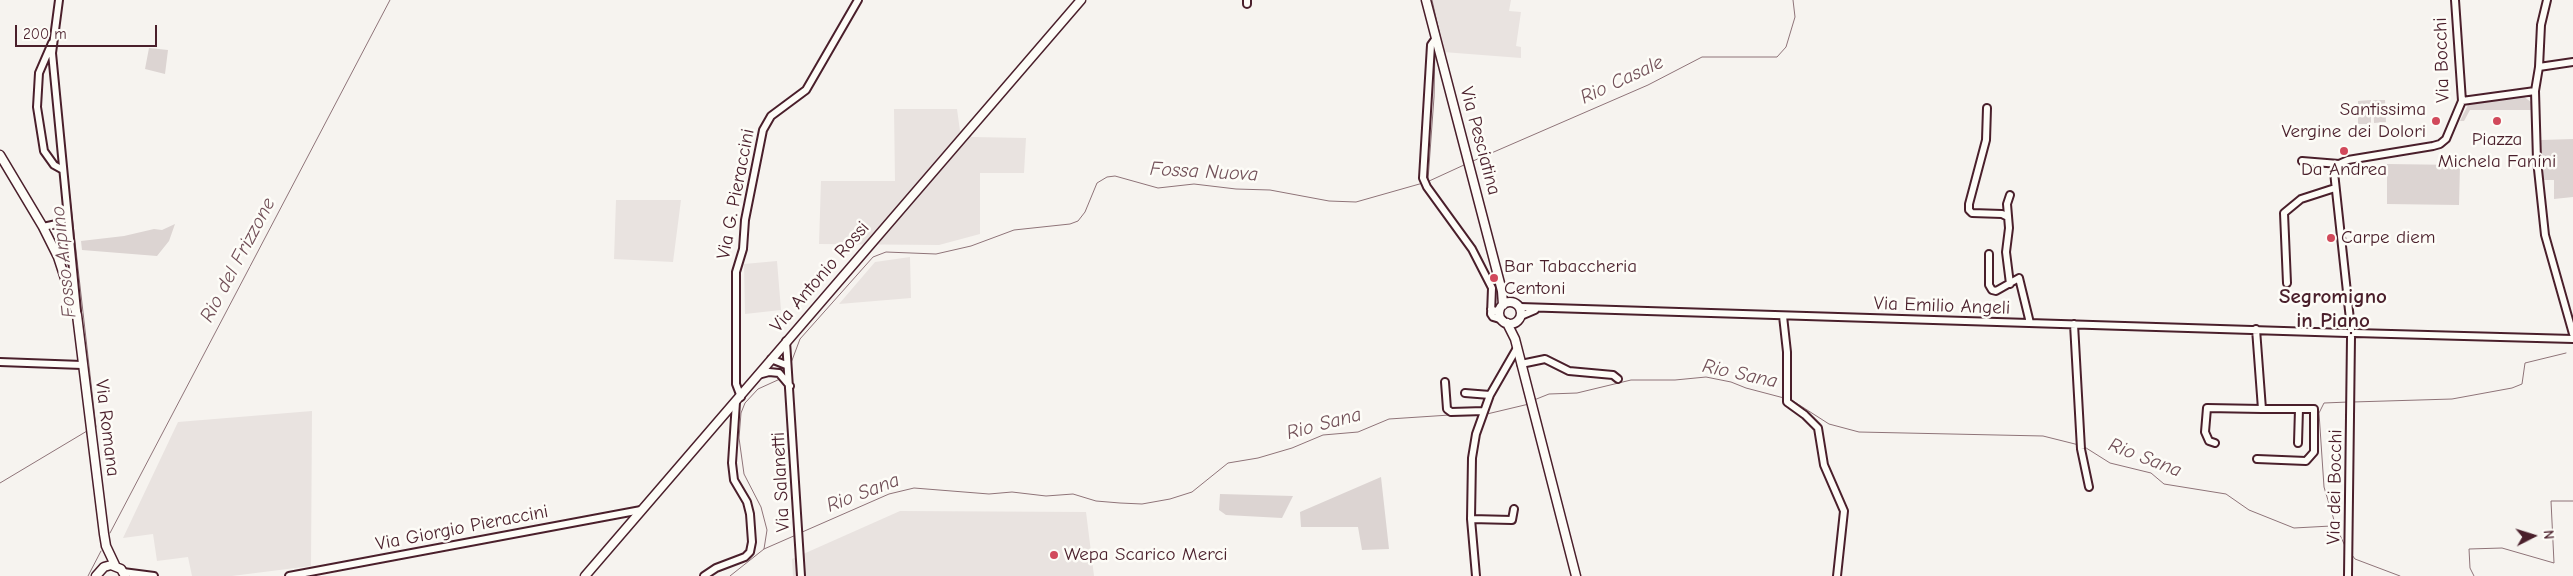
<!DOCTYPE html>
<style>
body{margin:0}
#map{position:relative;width:2573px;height:576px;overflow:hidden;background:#f6f3ef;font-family:"Comic Neue",sans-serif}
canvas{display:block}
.north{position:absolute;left:2508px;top:511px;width:50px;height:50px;-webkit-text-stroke:4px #fdfcf7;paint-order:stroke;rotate:85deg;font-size:14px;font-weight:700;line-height:20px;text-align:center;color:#4a1f2b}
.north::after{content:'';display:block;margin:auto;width:18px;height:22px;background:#4a1f2b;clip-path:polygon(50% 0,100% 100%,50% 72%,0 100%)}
.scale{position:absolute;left:15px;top:25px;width:142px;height:22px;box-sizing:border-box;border:2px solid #4a1f2b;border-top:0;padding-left:6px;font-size:15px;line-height:18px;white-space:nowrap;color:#4a1f2b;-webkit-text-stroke:4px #fdfcf7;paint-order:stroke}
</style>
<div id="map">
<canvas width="2573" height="576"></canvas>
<div class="north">N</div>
<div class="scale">200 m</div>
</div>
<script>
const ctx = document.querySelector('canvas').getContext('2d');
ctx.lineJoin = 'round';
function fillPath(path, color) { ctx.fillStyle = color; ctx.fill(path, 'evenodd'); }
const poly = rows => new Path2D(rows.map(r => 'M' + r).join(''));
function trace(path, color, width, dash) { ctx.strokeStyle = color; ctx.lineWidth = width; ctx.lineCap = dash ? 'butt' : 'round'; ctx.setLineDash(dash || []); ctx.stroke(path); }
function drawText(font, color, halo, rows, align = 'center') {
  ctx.font = font + ' "Comic Neue",sans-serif'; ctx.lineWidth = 5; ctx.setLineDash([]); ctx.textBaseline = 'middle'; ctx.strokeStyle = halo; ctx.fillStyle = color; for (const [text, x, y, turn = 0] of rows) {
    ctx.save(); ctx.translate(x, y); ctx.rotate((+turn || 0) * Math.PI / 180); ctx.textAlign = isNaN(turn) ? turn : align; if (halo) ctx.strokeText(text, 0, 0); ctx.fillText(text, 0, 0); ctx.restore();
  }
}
fillPath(poly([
 [1430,0,1511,0,1509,11,1521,12,1516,46,1521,47,1521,58,1443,52],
 [894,109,957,109,960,131,972,137,1026,138,1024,173,980,173,980,234,939,245,819,244,821,181,895,181],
 [616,200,681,200,673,262,614,259],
 [910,257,911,298,839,304,875,262],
 [777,261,781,310,745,314,744,264],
 [312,411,311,566,232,576,192,576,188,557,157,561,153,534,123,538,178,422],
 [900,511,1086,512,1094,576,793,576,792,559]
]), '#e9e3e0');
fillPath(poly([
 [149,48,168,50,165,74,145,69],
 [2523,96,2531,102,2532,110,2470,110,2464,121,2460,121,2468,105,2473,101],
 [2371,100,2371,124,2358,124,2358,101],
 [2373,100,2385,100,2386,122,2374,123],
 [2573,139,2573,197,2554,199,2554,180,2542,180,2541,140],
 [2387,164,2460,165,2459,205,2387,204],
 [175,224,169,241,157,256,82,250,81,241,124,236,154,229,162,230],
 [1381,477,1389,549,1362,550,1358,527,1301,527,1300,512],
 [1220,494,1293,496,1282,518,1226,515,1219,510]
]), '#dcd4d2');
trace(poly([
 [1432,0,1441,40],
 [61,118,96,427],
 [1473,161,1648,85,1702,57,1777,57,1786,47,1795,17,1793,0],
 [1428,180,1434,97,1435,47],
 [1427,182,1464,165],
 [791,363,800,339,873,257,886,252,936,254,971,246,1014,230,1070,224,1078,221,1085,212,1097,183,1107,177,1115,176,1158,188,1194,184,1236,189,1270,190,1329,201,1356,202,1423,183],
 [1790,399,1829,424,1859,432,2043,436,2079,445],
 [1534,400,1549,394,1577,393,1631,380,1675,380,1706,377,1731,382,1746,388,1784,398],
 [2353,402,2452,399,2512,388,2522,384,2525,363,2566,353],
 [1487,414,1529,404],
 [2083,446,2110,463,2151,473,2164,484,2226,494,2249,510,2294,528,2331,526,2334,520,2324,487,2319,413,2324,403,2349,402],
 [0,483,87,431],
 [2332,527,2338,531,2346,548],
 [110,533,390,0],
 [800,533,889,494,914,488,989,494,1012,492,1046,496,1073,494,1096,501,1120,503,1142,504,1170,499,1192,492,1228,463,1258,458,1292,448,1323,435,1358,432,1389,419,1450,415],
 [764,549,796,535],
 [2352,555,2355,559,2400,576],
 [88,576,101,551],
 [730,576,764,549,767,530,761,507,744,474,739,438,741,413,745,403,758,389,780,379],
 [2474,576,2470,568,2469,549,2502,548,2554,563,2551,501,2573,501]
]), '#8e7378', 1);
const minor = poly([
 [59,0,52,53,77,311],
 [1247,0,1247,4],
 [1436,38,1431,45,1423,178,1427,187,1472,249,1492,288,1491,314,1493,317,1503,320],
 [52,43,39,73,37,107,44,151,54,165,63,170],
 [2539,67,2541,25,2547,0],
 [2535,91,2537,160,2545,235,2573,334],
 [2462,101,2535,91,2539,67,2573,62],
 [1987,108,1986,140,1969,204,1969,210,1972,213,2002,214,2008,217],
 [2302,161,2339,164],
 [43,227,61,223,66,212],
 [1989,254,1989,285,1992,290,1996,291,2019,278,2030,323],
 [2287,283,2284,213,2301,199,2335,188],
 [2010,284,2006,252,2009,228,2007,204,2010,195],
 [1520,307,2347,333],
 [1491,309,1495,311,1500,309],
 [1521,316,1535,310],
 [1783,316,1787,352,1787,402,1805,415,1818,428,1824,465,1844,511,1837,576],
 [2074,324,2081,449,2089,487],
 [2351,329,2334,172,2339,164,2348,160,2433,146,2440,144,2446,139,2462,101,2455,0],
 [2355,333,2573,339],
 [786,341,801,576],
 [771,359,786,365],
 [0,362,82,365],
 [1521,364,1545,359,1569,371,1613,375,1618,379],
 [758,375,769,372,779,373,790,386],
 [1445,382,1447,409,1451,412,1484,411],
 [1465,393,1490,395],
 [741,397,736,384,736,272,743,249,745,220,763,130,771,116,806,90,858,0],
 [2215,443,2209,441,2205,432,2207,408,2262,409,2256,329],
 [2298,443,2299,409],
 [2257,459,2306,461,2314,452,2314,409,2262,409],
 [1471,519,1512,520,1514,509],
 [123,572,154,576],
 [289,576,641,510],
 [704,576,716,568,745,557,750,552,752,542,750,514,747,502,734,480,732,463,736,402],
 [1476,576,1471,519,1472,458,1476,434,1490,395,1517,348],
 [2348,576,2351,337]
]);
const major = poly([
 [1426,0,1502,291,1503,305],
 [0,155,43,227,58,257,77,315,104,534,106,546,115,565],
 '1499 313a11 11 0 1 1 22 0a11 11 0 1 1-22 0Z',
 [1507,323,1515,339,1576,576],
 [96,576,104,567,111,565,121,569,125,576],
 [585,576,1081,0]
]);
trace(minor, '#4a1f2b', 10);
trace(major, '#4a1f2b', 11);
trace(minor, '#fdfcf7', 6);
trace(major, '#fdfcf7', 8);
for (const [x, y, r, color] of [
 [2436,121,5,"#d1495b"],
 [2497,121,5,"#d1495b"],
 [2344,151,5,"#d1495b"],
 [2331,238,5,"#d1495b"],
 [1494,278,5,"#d1495b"],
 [1054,555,5,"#d1495b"]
]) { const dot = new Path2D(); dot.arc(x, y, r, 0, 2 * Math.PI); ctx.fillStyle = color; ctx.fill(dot); trace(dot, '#fdfcf7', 2); }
drawText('19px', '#4a1f2b', '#fdfcf7', [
 ["Via Bocchi",2442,60,-92],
 ["Via Pesciatina",1480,141,75],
 ["Via G. Pieraccini",736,194,-79],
 ["Via Antonio Rossi",820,277,-49],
 ["Via Emilio Angeli",1942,306,2],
 ["Via Romana",107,428,83],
 ["Via Salanetti",781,482,-93],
 ["Via dei Bocchi",2335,487,-89],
 ["Via Giorgio Pieraccini",462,528,-11]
]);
drawText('19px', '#4a1f2b', '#fdfcf7', [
 ["Santissima",2426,110,"right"],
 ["Vergine dei Dolori",2426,132,"right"],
 ["Piazza",2497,140,"center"],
 ["Michela Fanini",2497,162,"center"],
 ["Da Andrea",2344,170,"center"],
 ["Carpe diem",2341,238],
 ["Bar Tabaccheria",1504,267],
 ["Centoni",1504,289],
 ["Wepa Scarico Merci",1064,555]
], 'left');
drawText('italic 20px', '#725058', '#fdfcf7', [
 ["Rio Casale",1622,80,-25],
 ["Fossa Nuova",1204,172,3],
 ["Rio del Frizzone",238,260,-62],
 ["Fosso Arpino",64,262,-96],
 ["Rio Sana",1740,374,12],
 ["Rio Sana",1324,424,-15],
 ["Rio Sana",2145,458,21],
 ["Rio Sana",863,493,-21]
]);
drawText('bold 21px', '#4a1f2b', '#fdfcf7', [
 ["Segromigno",2333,297],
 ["in Piano",2333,321]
]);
</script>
